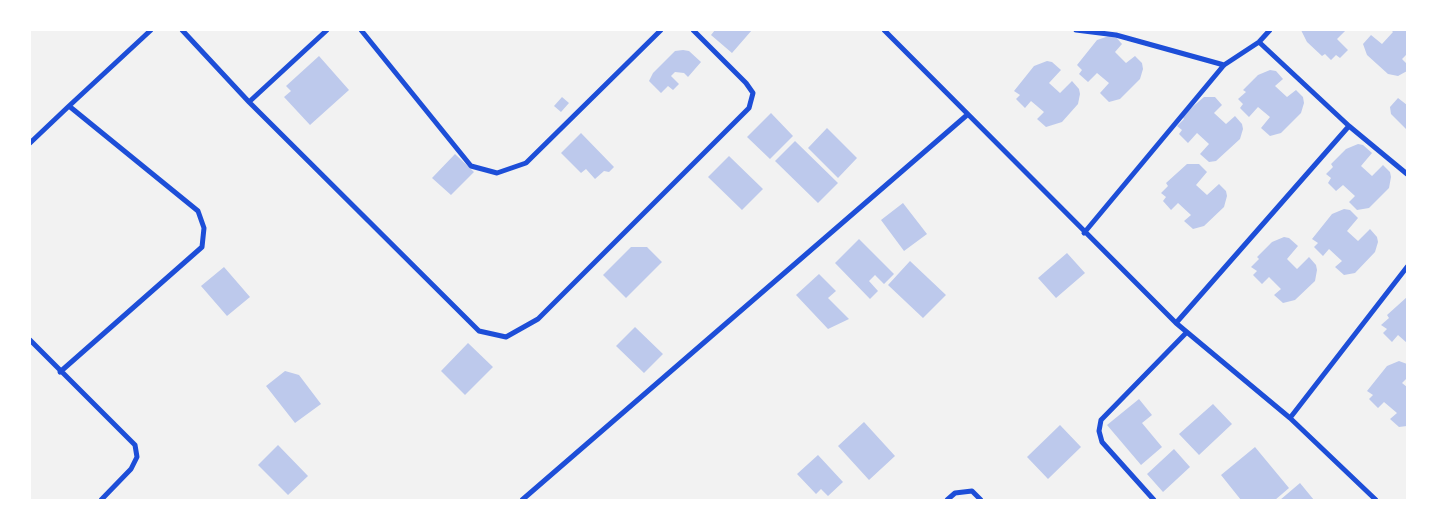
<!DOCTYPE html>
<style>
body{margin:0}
#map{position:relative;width:1437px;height:530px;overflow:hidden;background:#f2f2f2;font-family:Commissioner,sans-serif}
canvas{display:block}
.frame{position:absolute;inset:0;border:31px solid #fff;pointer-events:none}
</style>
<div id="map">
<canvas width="1437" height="530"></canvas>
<div class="frame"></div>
</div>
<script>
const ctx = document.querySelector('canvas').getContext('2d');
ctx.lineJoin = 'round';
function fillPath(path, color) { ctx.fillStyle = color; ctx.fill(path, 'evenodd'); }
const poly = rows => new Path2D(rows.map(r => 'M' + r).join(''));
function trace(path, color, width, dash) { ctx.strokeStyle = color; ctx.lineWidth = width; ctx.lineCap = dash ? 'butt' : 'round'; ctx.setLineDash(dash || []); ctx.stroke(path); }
fillPath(poly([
 [715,30,752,30,732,53,711,35],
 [1301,30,1346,30,1337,39,1348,50,1340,58,1336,55,1331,60,1325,54,1322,56,1307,42],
 [1391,30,1407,30,1407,54,1402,59,1407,64,1407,71,1398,76,1388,74,1367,55,1363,44,1371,35,1382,44,1393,32],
 [1109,36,1115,36,1122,44,1115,52,1126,63,1135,56,1142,63,1143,69,1140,79,1120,99,1109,102,1100,93,1109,83,1097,73,1088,82,1079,74,1082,70,1077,65,1097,40],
 [683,50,689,51,701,62,688,77,684,73,675,72,671,76,679,84,673,90,668,86,661,93,649,81,653,73,675,51],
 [319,56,349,90,310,125,284,97,291,91,286,86],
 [1047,61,1052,62,1061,70,1049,83,1060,93,1072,81,1079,89,1080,94,1078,104,1062,122,1046,127,1037,119,1044,112,1031,101,1025,108,1016,99,1020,95,1014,91,1034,66],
 [1270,70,1276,71,1283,79,1275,86,1287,97,1296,90,1303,97,1304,103,1301,113,1281,133,1270,136,1261,128,1270,117,1258,107,1249,117,1240,108,1243,104,1238,99,1246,92,1243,90,1258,75],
 [562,97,569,103,561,112,554,106],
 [1204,97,1215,97,1222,105,1214,113,1226,124,1235,116,1242,124,1243,129,1240,139,1216,161,1209,162,1200,154,1209,144,1197,133,1188,143,1179,134,1182,130,1177,126,1184,119,1182,116],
 [1398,98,1407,105,1407,130,1391,114,1390,107],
 [771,113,793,136,770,159,747,137],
 [827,128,857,158,838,178,808,148],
 [581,133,614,167,609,172,604,171,595,179,586,169,581,173,561,153],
 [795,141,838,183,818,203,775,161],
 [1358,144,1363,145,1372,153,1361,166,1372,176,1383,165,1390,172,1391,177,1389,188,1369,208,1357,210,1349,202,1355,196,1343,185,1336,191,1328,183,1331,178,1326,174,1333,167,1331,164,1346,149],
 [455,154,474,172,451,195,432,178],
 [729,156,763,189,742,210,708,177],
 [1187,164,1199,164,1207,172,1196,185,1207,195,1219,184,1226,191,1227,196,1224,207,1204,226,1193,229,1184,221,1191,215,1178,203,1171,210,1163,201,1166,197,1161,193,1168,186,1166,183],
 [903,203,927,234,904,251,881,220],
 [1344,209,1350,210,1358,218,1347,231,1358,241,1370,229,1377,237,1378,242,1375,252,1355,273,1344,275,1335,267,1342,261,1329,249,1323,256,1314,247,1318,243,1312,239,1332,214],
 [1284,237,1289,238,1298,246,1287,259,1297,269,1309,257,1316,265,1317,270,1315,281,1295,300,1283,303,1274,295,1281,289,1269,277,1262,284,1253,275,1257,271,1251,267,1259,259,1257,257,1272,242],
 [859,239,894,274,884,284,875,275,869,281,878,291,870,299,835,263],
 [631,247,647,247,662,262,626,298,603,275],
 [1067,253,1085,273,1056,298,1038,278],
 [910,261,946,295,923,318,888,285],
 [224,267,250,297,227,316,201,286],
 [819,274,836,291,828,298,849,319,828,329,796,295],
 [1407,297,1407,343,1398,335,1392,342,1383,333,1387,329,1381,325,1389,318,1387,315],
 [635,327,663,354,644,373,616,346],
 [468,343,493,367,465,395,441,371],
 [1399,361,1407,364,1407,378,1402,383,1407,387,1407,426,1399,427,1390,419,1397,413,1384,402,1378,408,1369,399,1373,395,1367,391,1387,366],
 [285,371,299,375,321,404,295,423,266,386],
 [1139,399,1152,415,1142,423,1162,447,1141,465,1107,425],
 [1213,404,1232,424,1199,455,1179,434],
 [864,422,895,456,869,480,838,446],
 [1060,425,1081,447,1048,479,1027,457],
 [278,445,308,476,288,495,258,465],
 [1255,447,1289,488,1275,500,1241,500,1221,475],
 [1174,449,1190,467,1163,492,1147,474],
 [818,455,843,482,828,496,821,489,816,494,797,474],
 [1300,483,1314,500,1280,500]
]), '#bdc9ec');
trace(poly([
 [182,30,249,102,479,331,506,337,538,319,749,108,753,93,746,83,693,30],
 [361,30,471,166,497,173,526,163,661,30],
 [884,30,1176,323,1290,418,1376,500],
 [1076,30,1116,35,1224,65],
 [1259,42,1349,126,1407,174],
 [249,102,327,30],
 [69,106,151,30],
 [30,143,69,106,198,211,204,228,202,247,60,372],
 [1084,233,1224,65,1259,42,1270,30],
 [1176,323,1349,126],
 [30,340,135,445,137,457,131,469,101,500],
 [1290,418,1407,267],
 [522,500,967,115],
 [947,500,955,493,972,491,981,500],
 [1154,500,1102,442,1099,431,1101,420,1186,333]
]), '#1d4ed8', 5);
</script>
